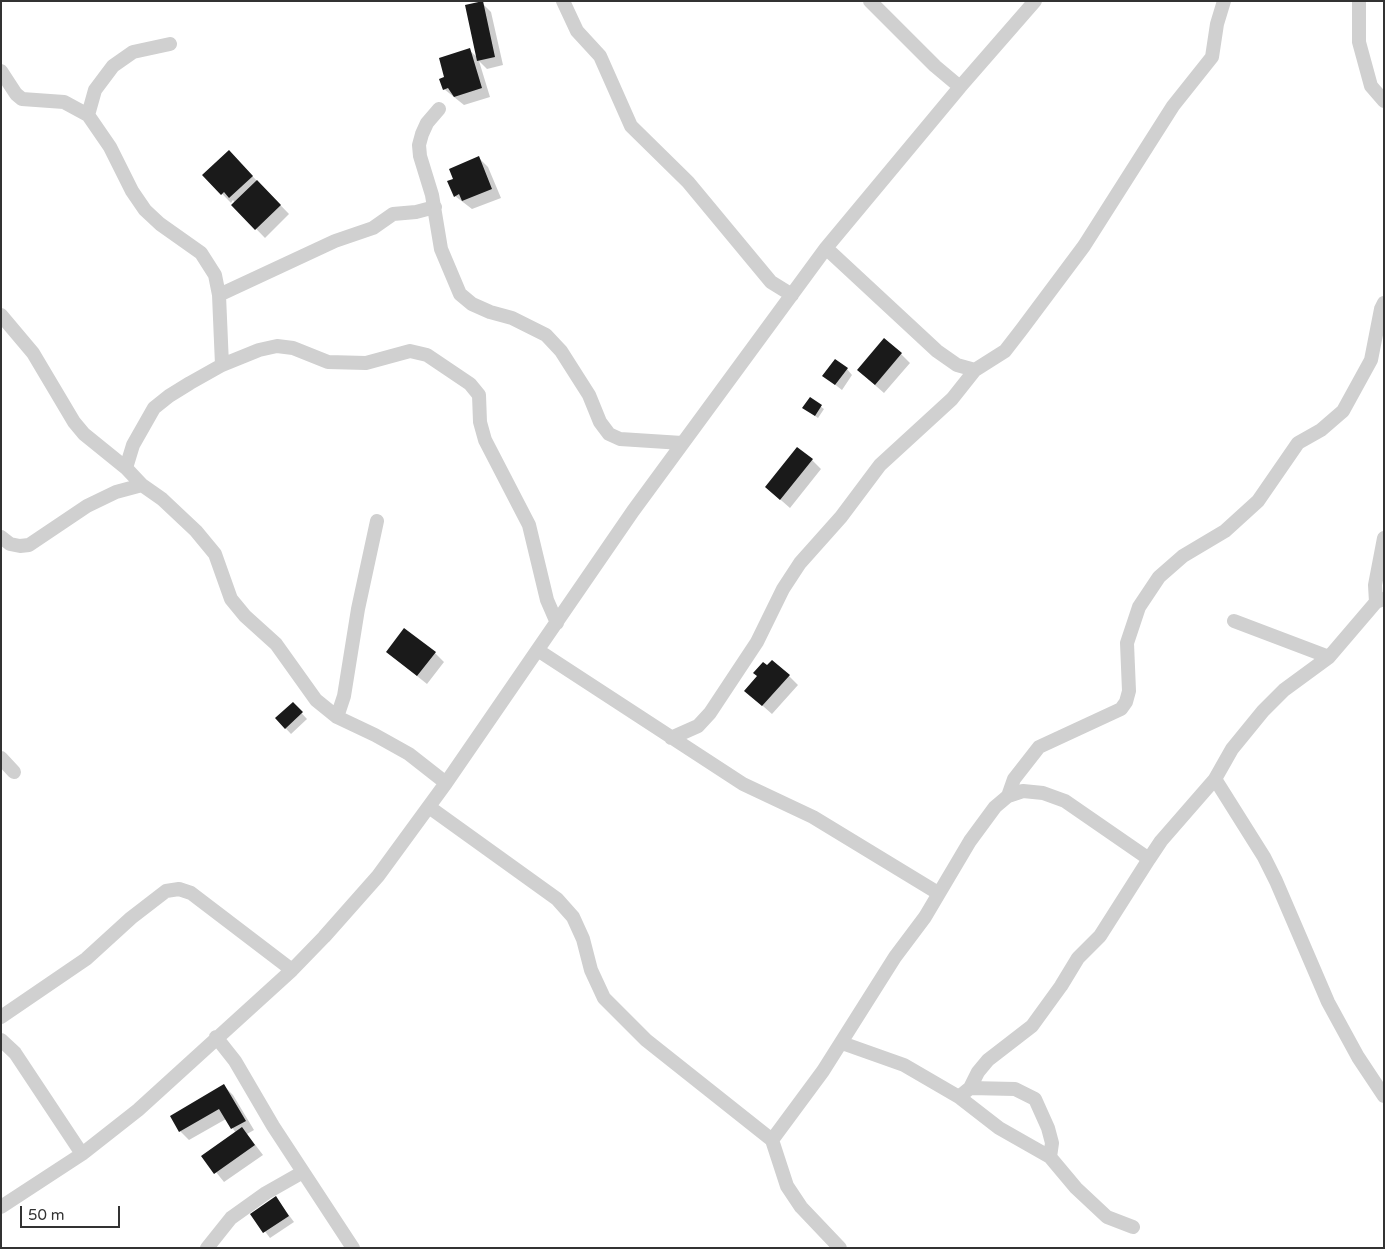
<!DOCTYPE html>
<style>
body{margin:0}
#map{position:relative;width:1385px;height:1249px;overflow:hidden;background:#fff;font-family:"Varela Round",sans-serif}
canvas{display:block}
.frame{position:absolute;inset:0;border:2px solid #333;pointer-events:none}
.scale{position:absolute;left:20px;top:1206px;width:100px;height:22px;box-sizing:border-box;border:2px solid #333;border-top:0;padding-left:6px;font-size:15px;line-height:18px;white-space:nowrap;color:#333;-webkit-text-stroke:4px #fff;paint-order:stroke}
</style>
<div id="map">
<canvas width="1385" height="1249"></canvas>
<div class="frame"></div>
<div class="scale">50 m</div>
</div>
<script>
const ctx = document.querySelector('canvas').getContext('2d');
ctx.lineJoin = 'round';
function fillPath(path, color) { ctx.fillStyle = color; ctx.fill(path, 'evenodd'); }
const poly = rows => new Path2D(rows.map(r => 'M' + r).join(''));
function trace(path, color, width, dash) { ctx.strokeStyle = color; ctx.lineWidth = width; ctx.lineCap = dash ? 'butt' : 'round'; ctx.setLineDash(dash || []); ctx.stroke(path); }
fillPath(poly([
 [482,3,491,12,503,65,487,69,479,61,490,97,464,105,444,89,446,78,469,50,478,58],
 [229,152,289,214,265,238,233,205,235,203,233,200,231,203,204,175],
 [479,158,488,167,501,198,472,209,455,196,454,180],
 [901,354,910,363,884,393,868,379],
 [847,369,852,375,842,390,824,376],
 [810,399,824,409,818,418,806,410],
 [812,460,821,469,790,508,766,487],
 [387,652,435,653,444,662,427,684],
 [758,676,789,676,798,685,772,714,755,699],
 [293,704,307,719,291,734,277,719],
 [224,1086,233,1095,254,1130,247,1134,263,1155,224,1182,203,1156,236,1133,226,1119,189,1140,180,1131],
 [276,1198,294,1222,270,1238,252,1214]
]), '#0003');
fillPath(poly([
 [483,1,495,57,477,61,465,5],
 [470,48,482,88,454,97,448,88,443,90,439,79,444,77,439,58],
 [229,150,253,176,229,198,224,192,221,195,202,175],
 [479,156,492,189,462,201,459,194,454,197,447,181,453,179,449,169],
 [257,180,281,205,255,230,231,205],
 [884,338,902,353,875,385,857,370],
 [835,359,848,368,835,385,822,376],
 [810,397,822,405,815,416,802,408],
 [797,447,813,459,780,500,765,487],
 [404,628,436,652,417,676,386,652],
 [772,660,790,675,762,706,744,691,757,676,753,673,763,662,767,665],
 [293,702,303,712,285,729,275,718],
 [224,1084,246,1121,231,1129,219,1109,179,1132,170,1116],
 [242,1127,255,1145,214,1174,201,1156],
 [276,1196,289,1216,263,1233,250,1214]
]), '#1a1a1a');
trace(poly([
 [563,1,577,31,600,56,631,126,688,182,771,282,792,295],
 [870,1,935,66,960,87],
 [1359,1,1359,42,1371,86,1384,101],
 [1,71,16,94,22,99,64,102,88,115,110,147,132,191,145,210,160,224,201,253,215,275,219,295,222,365],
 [439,109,427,123,422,134,419,145,420,156,432,195,441,249,460,294,472,304,490,312,512,318,546,335,561,351,589,395,600,422,609,434,620,439,682,443],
 [88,115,95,90,113,66,133,52,170,44],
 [826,248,937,351,957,365,975,370],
 [219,295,335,241,373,228,393,214,416,212,435,207],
 [1,315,33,353,74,422,84,434,126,468,142,485,162,499,196,531,215,554,231,599,245,616,276,644,316,700,337,717,375,735,409,754,446,783],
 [126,468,133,445,154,408,169,396,190,383,222,365,259,350,277,346,293,348,328,362,366,363,410,351,427,355,470,384,479,395,480,422,485,440,529,525,547,600,557,623],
 [1,537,10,544,20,546,29,545,87,506,116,492,142,485],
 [1376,602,1375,585,1384,538],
 [1234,621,1329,657],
 [539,651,743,784,813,817,938,893],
 [337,717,344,696,358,609,377,521],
 [671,738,698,726,710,713,757,642,783,589,800,563,841,517,880,465,952,399,975,370,1005,351,1022,329,1084,246,1173,106,1212,57,1217,24,1224,1],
 [1,758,14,772],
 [1215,779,1264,857,1276,881,1328,1002,1358,1057,1384,1096],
 [1008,796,1014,779,1039,747,1121,709,1126,702,1129,691,1127,643,1139,607,1159,577,1183,556,1225,531,1258,501,1298,443,1321,430,1343,411,1371,360,1381,309,1384,303],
 [429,807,557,899,573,917,583,939,591,970,604,998,646,1040,772,1140,787,1186,801,1207,840,1248],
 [1149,859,1161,841,1215,779,1232,749,1263,711,1284,690,1329,657,1376,602,1384,599],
 [1,1017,86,959,131,918,166,891,179,889,191,893,292,970],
 [216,1037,235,1061,273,1126,353,1248],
 [1,1040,15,1053,82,1154],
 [842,1043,904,1065,959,1097,999,1128,1050,1157,1076,1188,1107,1217,1133,1227],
 [970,1088,1015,1089,1035,1099,1048,1128,1052,1143,1050,1157],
 [772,1140,823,1071,895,957,925,917,970,841,995,807,1008,796,1023,791,1043,793,1065,801,1149,859,1100,936,1078,958,1061,986,1032,1026,988,1060,978,1072,970,1088,959,1097],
 [1,1207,82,1154,138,1110,292,970,324,937,378,876,446,783,633,511,826,248,960,87,1035,1],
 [207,1248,231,1218,266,1193,303,1172]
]), '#d0d0d0', 14);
</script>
